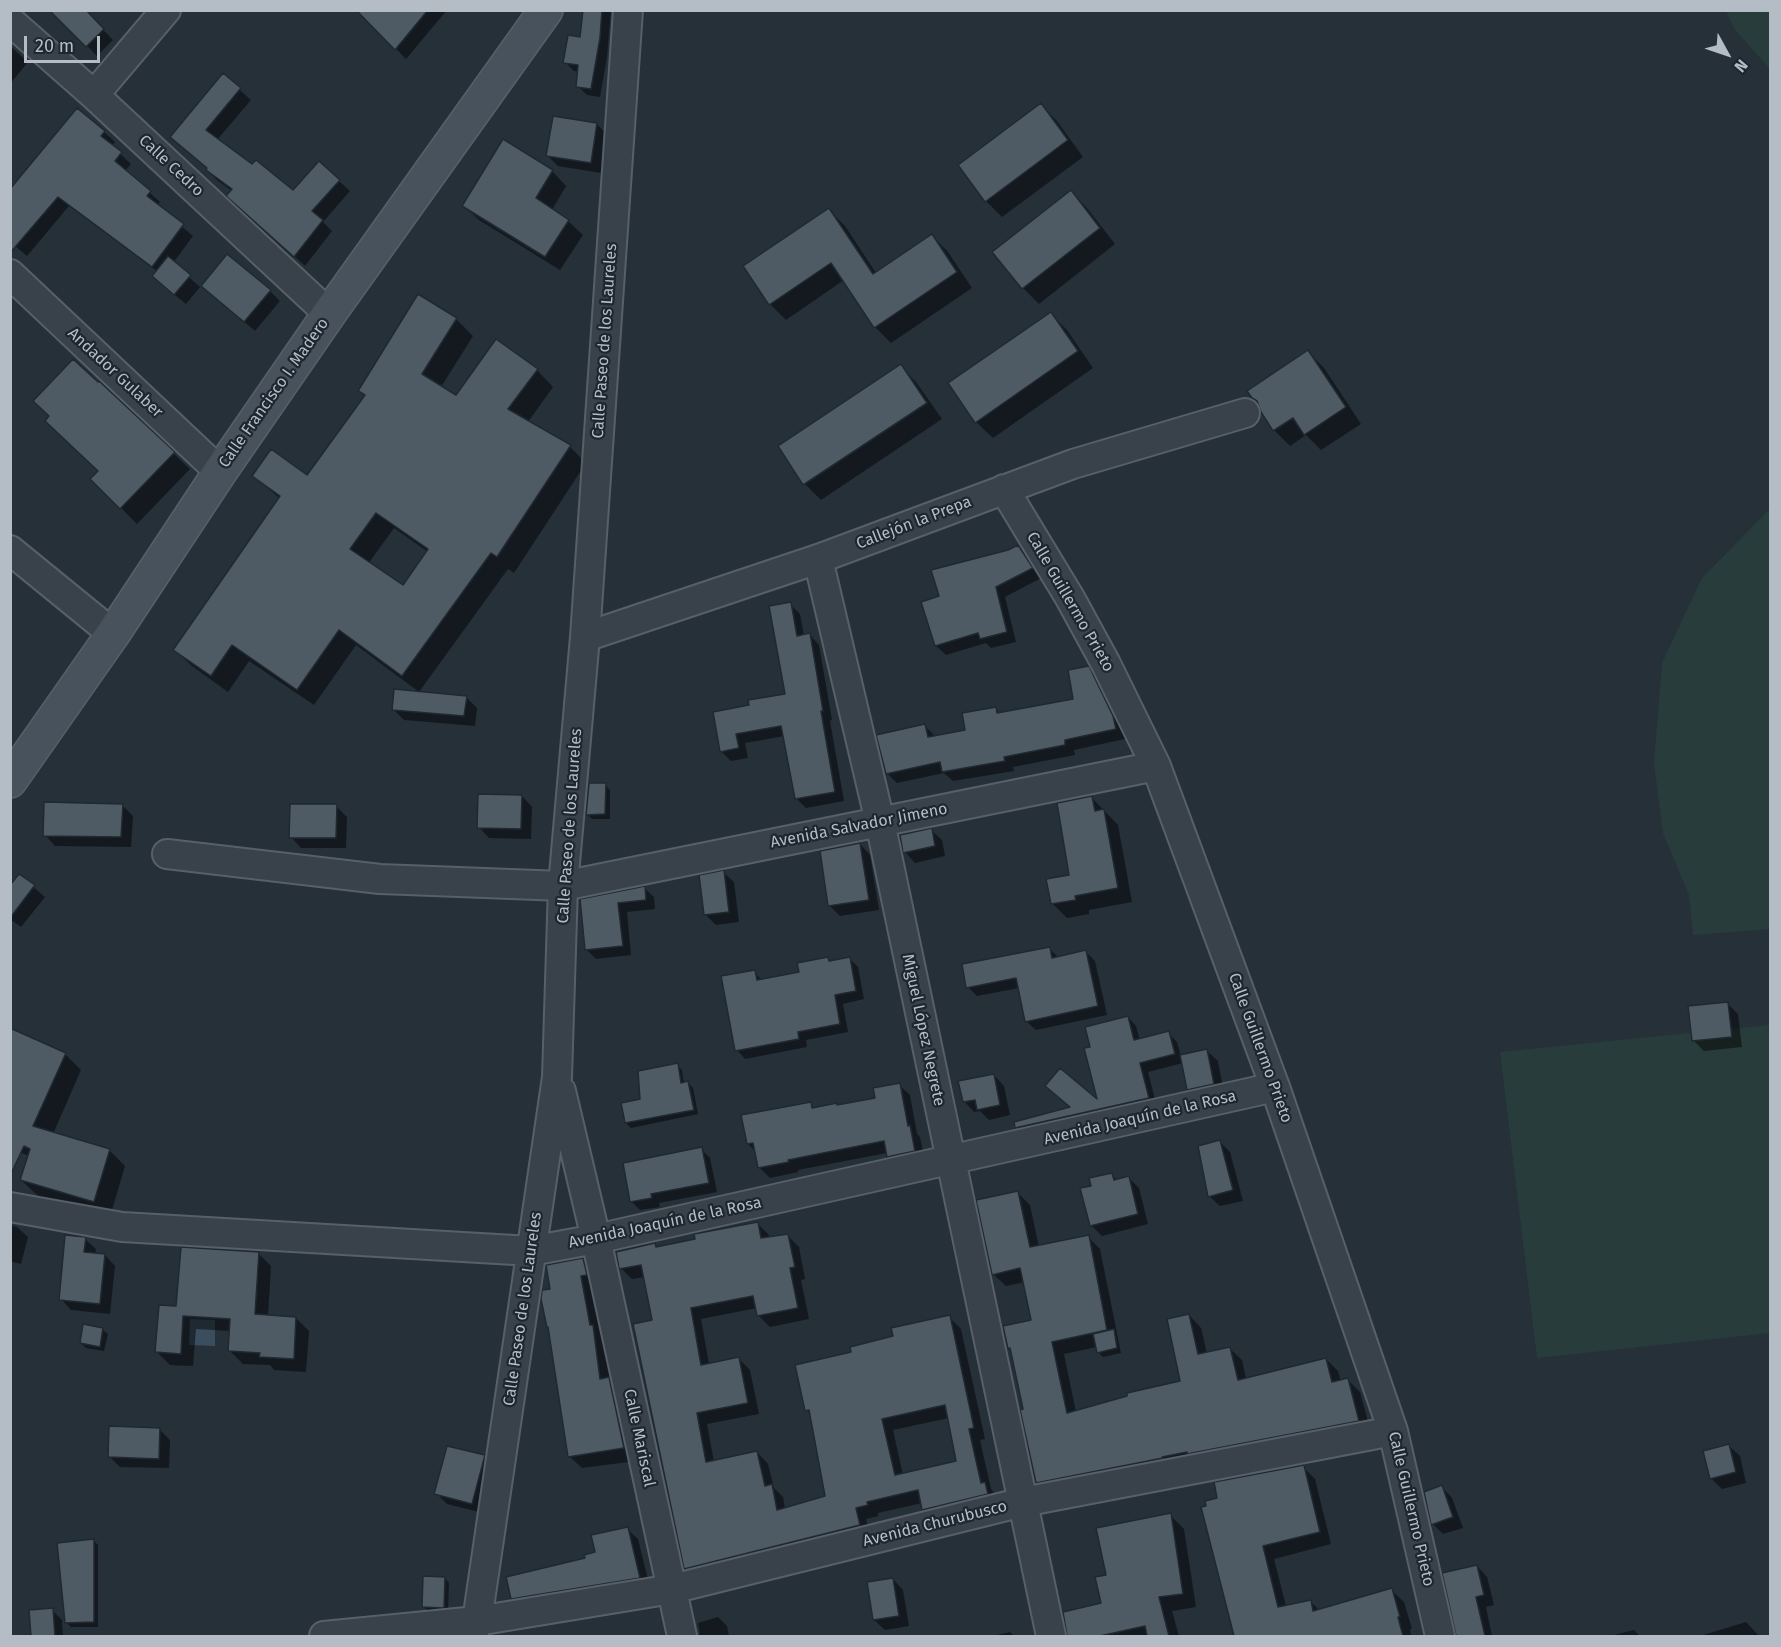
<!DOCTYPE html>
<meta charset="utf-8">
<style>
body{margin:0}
#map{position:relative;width:1781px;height:1647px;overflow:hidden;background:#253039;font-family:"Fira Sans",sans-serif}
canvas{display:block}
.frame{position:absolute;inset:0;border:12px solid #b4bdc6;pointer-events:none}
.north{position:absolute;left:1697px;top:24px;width:60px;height:60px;-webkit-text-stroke:4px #1e272f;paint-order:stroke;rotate:130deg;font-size:16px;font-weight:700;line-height:24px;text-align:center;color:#b4bdc6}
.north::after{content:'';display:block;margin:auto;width:21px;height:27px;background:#b4bdc6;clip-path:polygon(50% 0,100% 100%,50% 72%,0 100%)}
.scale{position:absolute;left:24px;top:36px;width:76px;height:27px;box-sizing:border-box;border:3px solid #b4bdc6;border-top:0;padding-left:8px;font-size:18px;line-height:21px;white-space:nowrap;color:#b4bdc6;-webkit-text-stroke:4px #1e272f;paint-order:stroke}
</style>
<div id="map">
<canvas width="1781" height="1647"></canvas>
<div class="frame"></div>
<div class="north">N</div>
<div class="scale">20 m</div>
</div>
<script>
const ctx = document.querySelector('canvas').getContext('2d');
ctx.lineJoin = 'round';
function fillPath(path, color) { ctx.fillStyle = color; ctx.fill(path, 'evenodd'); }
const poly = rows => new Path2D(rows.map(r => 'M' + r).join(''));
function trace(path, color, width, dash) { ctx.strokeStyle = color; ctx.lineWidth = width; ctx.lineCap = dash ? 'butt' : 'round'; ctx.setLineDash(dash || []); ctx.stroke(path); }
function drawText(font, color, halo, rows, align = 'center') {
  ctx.font = font + ' "Fira Sans",sans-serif'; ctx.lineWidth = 4.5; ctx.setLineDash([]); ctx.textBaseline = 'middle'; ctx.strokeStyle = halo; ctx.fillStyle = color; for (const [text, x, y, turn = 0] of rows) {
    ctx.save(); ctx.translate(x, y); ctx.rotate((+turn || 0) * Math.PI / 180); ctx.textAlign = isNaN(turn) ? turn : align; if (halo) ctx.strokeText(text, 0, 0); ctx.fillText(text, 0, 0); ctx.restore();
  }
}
fillPath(poly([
 [1726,11,1770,11,1770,69,1735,30],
 [1770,509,1770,929,1693,935,1689,895,1663,833,1654,763,1662,663,1702,578],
 [1770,1025,1770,1333,1537,1358,1500,1052]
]), '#283d3b');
fillPath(poly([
 [190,1319,215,1320,215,1346,189,1345]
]), '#3b4e5f');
fillPath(poly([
 [52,10,84,10,113,40,97,56],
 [358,10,447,10,406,59],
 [584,10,611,10,607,57,600,97,587,95,578,86,579,72,574,71,565,62,582,38],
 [10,46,28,62,10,84],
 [223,75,251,100,217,140,252,166,294,192,339,181,350,191,323,222,332,231,305,266,239,206,232,191,218,181,207,170,209,169,172,137],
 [1041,105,1057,121,1083,157,1002,217,986,201],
 [597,124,607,135,601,173,558,166,548,156],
 [104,132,115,142,112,146,131,164,125,171,160,202,157,206,193,236,173,263,200,287,186,304,164,286,158,272,69,206,27,256,10,242],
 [552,171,566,186,552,210,568,221,583,235,560,270,479,220,464,206],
 [1071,192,1087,208,1115,244,1039,304,1023,288,994,252],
 [829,210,845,226,876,273,932,236,948,252,972,288,891,343,875,327,844,280,786,320,770,304],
 [203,286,270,291,280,301,255,331],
 [1051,314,1067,330,1093,368,993,438,976,422,950,384],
 [456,319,473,336,441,387,456,397,537,370,553,387,528,422,570,447,586,463,514,573,508,569,419,692,356,645,314,705,249,661,228,692,192,666,175,650,280,499,254,475,307,477,365,396,360,391],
 [394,528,428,552,403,587,368,564],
 [1308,352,1324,368,1361,424,1321,450,1306,435,1290,446,1274,430,1259,404,1253,397],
 [900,366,916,382,942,419,821,500,805,484],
 [99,383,190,469,137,524,92,479,99,471,98,385],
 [1018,547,1028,557,1041,578,1005,597,1016,642,991,648,986,643,946,655,936,646,941,597],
 [790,604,800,614,804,636,810,635,819,645,832,720,830,721,844,801,806,808,796,798,785,736,745,743,748,758,731,761,721,751,751,706,787,695],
 [1088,668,1098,678,1123,727,1125,739,1074,750,1075,755,1013,767,1014,771,953,781,944,773,897,783,887,773,925,726,935,736,967,732,996,709,1000,714,1074,700],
 [466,697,477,708,475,726,404,720,393,709],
 [605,785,610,790,610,819,592,819,587,814],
 [522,796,532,807,531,839,489,838,479,827],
 [1091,797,1118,825,1132,902,1089,910,1089,914,1067,918,1052,903,1071,876],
 [122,805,133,816,131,847,55,846,45,835],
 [336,806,347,817,346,848,301,848,291,837],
 [931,830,942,840,945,856,915,863,905,852],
 [860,844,870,855,879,910,840,916,830,906],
 [723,872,734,882,739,922,716,925,705,914],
 [20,876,45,897,21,927,10,919,10,888],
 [644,888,654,897,655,909,627,912,631,955,596,959,586,949,582,901],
 [1050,949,1059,958,1086,952,1095,961,1107,1015,1036,1030,1026,1021,1019,988,977,996,968,987],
 [849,958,858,967,864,999,843,1004,848,1032,806,1040,807,1047,745,1059,737,1050,754,972,763,981,800,973,827,959,831,962],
 [1728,1004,1738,1014,1742,1047,1704,1051,1693,1040],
 [1128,1017,1136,1026,1140,1041,1168,1033,1177,1042,1181,1056,1207,1051,1218,1061,1224,1094,1199,1100,1188,1089,1183,1063,1148,1072,1157,1107,1025,1136,1017,1127,1100,1104,1092,1048],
 [65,1054,81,1070,53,1134,109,1150,125,1166,110,1217,38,1196,21,1180,29,1156,10,1148],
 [677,1065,682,1070,684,1084,688,1083,693,1088,698,1114,631,1128,626,1123,641,1101],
 [994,1075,1004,1086,1010,1115,989,1120,980,1111,974,1112,964,1101],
 [899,1085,910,1095,917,1134,920,1137,925,1161,899,1167,888,1156,887,1153,798,1170,798,1172,770,1178,759,1167,756,1152,748,1144,810,1104,815,1109,838,1107,877,1099],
 [1220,1142,1230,1152,1243,1201,1220,1206,1209,1196],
 [701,1149,710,1158,717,1192,659,1203,660,1207,640,1210,631,1201],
 [1111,1174,1117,1180,1128,1177,1139,1188,1148,1224,1102,1236,1091,1225,1093,1187],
 [1018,1193,1030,1205,1039,1247,1088,1237,1100,1249,1121,1353,1103,1357,1098,1352,1097,1347,1064,1354,1076,1412,1182,1382,1189,1315,1201,1328,1207,1354,1229,1348,1242,1360,1246,1379,1326,1359,1338,1371,1341,1382,1348,1380,1360,1392,1371,1433,1049,1494,1037,1482,1025,1410,1012,1351,1009,1348,1033,1321,1025,1282,1006,1286,993,1274],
 [757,1223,769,1235,769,1238,788,1236,799,1247,805,1279,801,1280,809,1319,770,1327,759,1316,757,1308,701,1319,709,1364,738,1358,750,1370,759,1414,707,1424,714,1462,757,1452,768,1464,774,1488,783,1497,785,1509,827,1497,811,1415,807,1410,853,1353,949,1317,961,1329,985,1439,980,1440,991,1489,996,1495,935,1521,924,1509,922,1503,878,1513,878,1516,866,1519,871,1537,697,1580,686,1568,654,1321,645,1277,632,1279,621,1268,655,1244,659,1248,697,1240],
 [949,1418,958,1463,903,1475,893,1430],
 [10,1225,17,1227,28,1237,21,1264,10,1261],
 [85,1239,96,1249,95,1254,105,1255,115,1266,110,1314,71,1310,61,1299],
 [258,1253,271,1266,268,1316,296,1318,309,1331,306,1372,274,1370,270,1365,243,1364,230,1351,231,1331,196,1329,193,1366,170,1365,157,1352,178,1307],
 [583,1260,595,1272,592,1288,601,1335,605,1339,611,1381,621,1392,636,1461,582,1468,569,1456,552,1290],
 [103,1330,108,1334,104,1351,86,1348,81,1343],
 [159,1429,170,1440,169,1468,120,1467,109,1456],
 [1729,1446,1740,1456,1746,1483,1722,1489,1712,1479,1704,1452],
 [484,1457,494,1467,483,1513,447,1504,436,1493],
 [1303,1467,1315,1479,1331,1544,1274,1559,1286,1606,1311,1602,1320,1611,1391,1590,1404,1602,1412,1629,1410,1629,1411,1636,1236,1636,1203,1508],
 [1442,1487,1452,1498,1463,1528,1443,1534,1433,1524],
 [1170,1515,1184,1529,1196,1607,1172,1611,1179,1636,1068,1636,1069,1633,1103,1604,1107,1576],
 [627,1529,638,1539,650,1588,523,1608,513,1598,587,1559],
 [93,1540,98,1545,98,1627,71,1627,66,1622],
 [1477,1566,1487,1577,1494,1605,1486,1607,1492,1636,1457,1636],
 [445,1578,449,1583,448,1612,429,1612,424,1607],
 [893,1579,903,1590,909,1626,885,1630,874,1620],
 [52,1610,62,1620,63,1636,32,1636,30,1612],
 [718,1617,727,1626,729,1636,700,1636,698,1623],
 [1746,1622,1759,1636,1700,1636],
 [1634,1630,1640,1636,1610,1636],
 [1010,1632,1014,1636,993,1636]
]), '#0007');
const building = poly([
 [49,10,86,10,104,29,86,47,49,10],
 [356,10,428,10,395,50,356,10],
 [583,10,602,10,600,38,591,89,576,87,578,65,563,63,568,35,580,37,583,10],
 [223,73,241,88,206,130,252,164,256,160,293,190,319,161,340,180,312,211,323,220,294,257,226,196,232,189,206,170,207,168,170,137,223,73],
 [1041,103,1068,140,985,202,958,165,1041,103],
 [77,108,105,131,101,136,122,152,115,161,151,191,147,196,184,224,152,267,58,197,10,253,10,189,77,108],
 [553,116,597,123,591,163,546,156,553,116],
 [503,139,553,170,536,198,569,220,545,257,462,206,503,139],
 [1071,190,1100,228,1022,289,992,252,1071,190],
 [829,208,873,274,932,234,957,272,874,328,831,263,769,305,743,266,829,208],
 [227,254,271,290,244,322,201,286,227,254],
 [168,256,191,275,174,295,152,276,168,256],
 [418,294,457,318,422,374,456,395,496,339,538,369,508,409,571,445,497,557,491,553,402,676,339,630,297,690,232,645,211,676,173,650,280,496,252,476,271,449,307,475,365,395,358,391,418,294],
 [376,513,428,549,403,585,350,549,376,513],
 [1051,312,1078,351,975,423,948,383,1051,312],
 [1308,350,1346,407,1304,435,1293,418,1273,431,1261,412,1257,401,1252,398,1247,391,1308,350],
 [73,359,98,382,99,381,175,452,120,509,90,479,98,471,45,421,49,416,33,401,73,359],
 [901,364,927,403,803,485,778,446,901,364],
 [1018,545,1033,568,996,587,1007,632,980,639,978,633,935,646,921,602,939,596,931,570,1008,550,1018,545],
 [791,602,797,636,810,633,823,711,821,711,835,792,795,799,781,726,736,734,739,748,720,752,713,712,749,705,748,700,785,694,769,606,791,602],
 [1089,666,1113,716,1116,729,1065,740,1065,745,1004,757,1005,761,942,772,940,762,886,774,876,735,925,724,928,737,965,730,962,713,996,707,997,713,1073,699,1068,670,1089,666],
 [394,689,467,696,464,716,392,710,394,689],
 [589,783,606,783,605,814,586,815,589,783],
 [478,794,522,795,521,829,477,828,478,794],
 [1092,796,1095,811,1104,809,1118,888,1075,896,1076,900,1051,904,1046,879,1069,875,1057,803,1092,796],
 [44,802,123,804,121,837,43,836,44,802],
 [290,804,337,804,336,838,289,838,290,804],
 [932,828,935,846,903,853,900,835,932,828],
 [860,843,869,900,828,906,820,851,860,843],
 [724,870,729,912,704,915,699,875,724,870],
 [19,874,35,885,10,918,10,885,19,874],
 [645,886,646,900,618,903,623,946,585,950,580,899,645,886],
 [1050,947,1052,958,1086,950,1098,1006,1025,1022,1016,978,966,988,962,964,1050,947],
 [828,957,829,961,850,957,856,991,835,995,840,1024,798,1032,799,1039,735,1051,721,976,755,970,757,980,799,972,797,963,828,957],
 [1728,1002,1732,1037,1692,1041,1688,1006,1728,1002],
 [1128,1016,1134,1040,1169,1031,1175,1054,1140,1063,1149,1098,1015,1128,1014,1122,1070,1107,1045,1086,1060,1068,1097,1099,1084,1048,1090,1047,1085,1027,1128,1016],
 [10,1028,66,1053,33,1126,110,1149,94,1202,20,1180,30,1149,24,1146,10,1176,10,1028],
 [1207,1049,1214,1084,1187,1090,1180,1055,1207,1049],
 [678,1063,681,1083,688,1081,694,1110,625,1123,621,1103,640,1099,638,1071,678,1063],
 [994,1074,1000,1105,977,1110,975,1100,963,1102,958,1081,994,1074],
 [900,1083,908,1126,910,1125,915,1151,887,1157,884,1141,788,1160,789,1162,758,1168,753,1143,747,1144,741,1115,811,1102,812,1108,837,1103,837,1105,875,1098,873,1088,900,1083],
 [1220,1140,1233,1190,1208,1197,1198,1146,1220,1140],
 [702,1147,709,1183,651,1194,652,1198,630,1202,623,1163,702,1147],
 [1112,1173,1114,1180,1129,1176,1138,1214,1090,1226,1080,1188,1091,1186,1089,1178,1112,1173],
 [1018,1191,1030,1247,1089,1235,1107,1330,1052,1342,1067,1413,1127,1396,1127,1393,1180,1381,1167,1319,1189,1314,1198,1354,1230,1347,1238,1380,1326,1358,1332,1382,1348,1378,1359,1421,1187,1454,1187,1452,1162,1457,1163,1458,1036,1483,1020,1410,1023,1409,1010,1348,1008,1349,1003,1326,1031,1320,1020,1268,992,1275,976,1200,1018,1191],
 [758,1222,761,1238,788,1234,795,1267,790,1268,798,1308,757,1316,753,1296,691,1308,701,1365,739,1357,748,1403,697,1413,706,1462,757,1451,765,1486,772,1484,777,1510,825,1496,809,1410,805,1411,795,1365,851,1352,850,1347,893,1336,891,1328,950,1315,974,1428,969,1429,981,1483,985,1482,988,1494,922,1510,918,1490,867,1502,868,1505,856,1508,860,1525,684,1569,633,1324,652,1320,641,1265,619,1269,616,1252,655,1243,656,1247,695,1239,694,1234,758,1222],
 [945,1405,956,1461,895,1475,882,1419,945,1405],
 [65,1235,86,1237,84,1252,105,1254,100,1304,59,1300,65,1235],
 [181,1247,259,1252,255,1314,296,1317,294,1359,259,1357,260,1353,228,1351,230,1319,183,1316,181,1354,155,1352,159,1305,176,1306,181,1247],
 [583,1258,587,1275,581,1276,590,1325,593,1325,600,1379,609,1377,624,1448,568,1457,548,1327,547,1328,541,1299,542,1290,550,1289,546,1265,583,1258],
 [83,1324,103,1328,100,1347,80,1343,83,1324],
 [1114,1329,1117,1348,1097,1353,1093,1334,1114,1329],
 [109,1426,160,1428,159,1459,108,1457,109,1426],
 [1729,1444,1736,1472,1710,1479,1703,1451,1729,1444],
 [447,1446,485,1455,472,1504,434,1494,447,1446],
 [1304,1465,1320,1532,1263,1546,1278,1607,1311,1600,1313,1611,1392,1588,1400,1617,1398,1617,1403,1636,1234,1636,1201,1507,1206,1506,1205,1501,1217,1498,1214,1482,1304,1465],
 [1442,1485,1453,1517,1431,1525,1424,1492,1442,1485],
 [1171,1513,1183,1594,1159,1597,1169,1636,1147,1636,1145,1626,1100,1636,1067,1636,1063,1612,1101,1603,1095,1577,1106,1575,1096,1528,1171,1513],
 [628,1527,640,1578,511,1599,506,1577,585,1558,584,1555,595,1552,591,1535,628,1527],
 [94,1539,94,1622,65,1623,57,1543,94,1539],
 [1477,1565,1484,1595,1476,1597,1485,1636,1456,1636,1442,1573,1477,1565],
 [423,1576,445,1577,444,1608,422,1607,423,1576],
 [893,1578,899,1616,873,1620,867,1582,893,1578],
 [53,1608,55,1636,31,1636,29,1610,53,1608]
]);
fillPath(building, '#4e5b65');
trace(building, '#202931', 1.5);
const minor = poly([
 [10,21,94,95,329,314],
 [94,95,166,10],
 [10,274,220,472],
 [1004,489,1070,598,1106,664,1156,766,1275,1087,1393,1431,1440,1636],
 [10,550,113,634],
 [818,559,880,822,1051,1636],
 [585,637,818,559,1073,464,1245,413],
 [167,854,380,879,563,886,1156,766],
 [561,1091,596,1239,682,1636],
 [10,1207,122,1227,531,1251,596,1239,1275,1087],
 [324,1636,477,1621,672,1589,1023,1502,1393,1431],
 [473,1636,477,1621,557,1077,563,886,585,637,628,10]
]);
const secondary = poly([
 [10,781,113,634,220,472,329,314,546,10]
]);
trace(minor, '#576068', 32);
trace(secondary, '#576068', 36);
trace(minor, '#39424a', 28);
trace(secondary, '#47525c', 33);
drawText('16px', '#b4bdc6', '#1e272f', [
 ["Calle Cedro",171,166,43],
 ["Calle Paseo de los Laureles",605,341,-86],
 ["Andador Gulaber",115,373,43],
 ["Calle Francisco I. Madero",274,393,-55],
 ["Callejón la Prepa",914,523,-21],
 ["Calle Guillermo Prieto",1070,602,60],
 ["Calle Paseo de los Laureles",570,826,-86],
 ["Avenida Salvador Jimeno",859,826,-11],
 ["Miguel López Negrete",923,1030,78],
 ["Calle Guillermo Prieto",1260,1048,70],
 ["Avenida Joaquín de la Rosa",1140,1118,-13],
 ["Avenida Joaquín de la Rosa",665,1223,-12],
 ["Calle Paseo de los Laureles",523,1309,-82],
 ["Calle Mariscal",639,1438,78],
 ["Calle Guillermo Prieto",1411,1509,77],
 ["Avenida Churubusco",935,1524,-14]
]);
</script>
